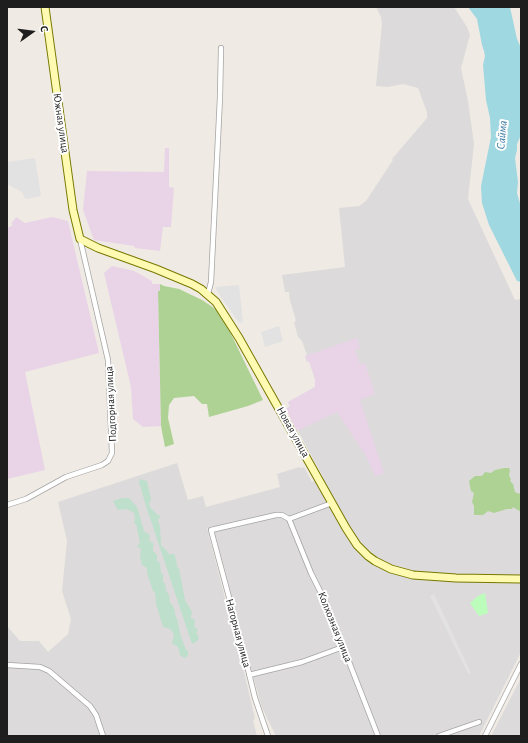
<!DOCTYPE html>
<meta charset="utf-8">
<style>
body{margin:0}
#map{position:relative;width:528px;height:743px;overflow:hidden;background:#efeae3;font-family:"Alegreya Sans",sans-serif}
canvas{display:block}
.frame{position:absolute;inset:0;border:8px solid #1e1e1e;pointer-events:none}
.north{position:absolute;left:12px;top:12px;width:40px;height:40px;-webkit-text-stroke:3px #fff;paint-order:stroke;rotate:76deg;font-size:11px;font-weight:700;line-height:16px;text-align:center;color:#1e1e1e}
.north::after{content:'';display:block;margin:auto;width:14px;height:18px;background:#1e1e1e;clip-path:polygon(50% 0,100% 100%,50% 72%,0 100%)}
</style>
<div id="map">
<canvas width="528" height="743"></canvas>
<div class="frame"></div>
<div class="north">С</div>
</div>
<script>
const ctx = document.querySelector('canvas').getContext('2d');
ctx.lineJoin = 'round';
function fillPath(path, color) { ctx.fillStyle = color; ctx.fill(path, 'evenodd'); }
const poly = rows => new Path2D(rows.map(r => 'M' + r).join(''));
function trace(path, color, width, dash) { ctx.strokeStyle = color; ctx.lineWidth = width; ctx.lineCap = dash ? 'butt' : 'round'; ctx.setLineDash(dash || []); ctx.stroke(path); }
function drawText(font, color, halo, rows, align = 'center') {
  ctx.font = font + ' "Alegreya Sans",sans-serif'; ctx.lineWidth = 4; ctx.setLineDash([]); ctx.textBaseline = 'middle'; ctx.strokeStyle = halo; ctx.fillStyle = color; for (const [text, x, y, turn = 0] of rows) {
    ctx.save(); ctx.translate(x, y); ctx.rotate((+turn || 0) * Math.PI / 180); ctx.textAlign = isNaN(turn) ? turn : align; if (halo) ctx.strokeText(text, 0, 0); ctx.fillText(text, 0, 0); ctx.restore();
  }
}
fillPath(poly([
 [376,7,454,7,467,27,470,35,461,68,468,101,474,144,468,199,515,300,521,299,521,652,479,736,276,736,267,718,261,705,213,526,207,528,244,672,255,719,253,720,257,736,7,736,7,626,20,641,39,641,48,652,68,634,71,619,62,591,67,541,58,502,177,463,188,500,203,496,206,507,280,487,277,474,299,467,300,468,304,467,312,482,323,477,286,409,290,406,288,402,315,387,316,382,309,361,307,362,305,356,307,355,302,341,298,337,294,322,296,321,290,300,289,292,285,292,282,275,345,267,339,208,359,206,366,201,393,160,392,159,427,118,427,112,418,88,403,84,388,87,376,86,382,24,381,17],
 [521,678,521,736,491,736]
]), '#dcdadb');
fillPath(poly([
 [165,148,169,148,169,187,174,188,171,227,163,227,160,251,135,248,134,246,94,240,83,210,87,171,164,172],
 [16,217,25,223,52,217,68,221,99,353,25,372,45,470,7,479,7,228,13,225,11,224],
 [112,266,134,271,152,281,152,284,160,284,160,291,158,291,161,426,143,427,133,419,131,387,104,273],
 [357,338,360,348,355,350,360,364,365,363,375,394,360,400,384,473,375,476,366,456,337,412,297,431,286,409,290,406,288,402,315,387,315,378,309,361,307,362,305,356]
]), '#e9d4e7');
fillPath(poly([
 [160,284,164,286,179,289,202,300,217,310,229,330,263,400,248,406,209,417,207,404,202,404,194,396,174,398,169,405,168,418,174,444,165,447,161,426,158,291,160,291],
 [504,468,509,468,510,470,509,475,511,480,510,481,513,484,515,492,517,493,521,494,521,512,513,507,512,509,507,509,494,513,488,511,483,515,474,515,474,506,472,502,474,493,471,491,469,481,475,476,482,476,485,472,491,473,495,470]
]), '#add294');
fillPath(poly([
 [140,479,147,481,150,495,151,500,149,503,150,507,158,515,161,516,158,520,160,527,161,545,167,551,168,554,174,554,176,559,177,566,179,569,185,600,192,612,191,618,195,620,194,626,198,630,196,632,199,638,197,641,192,644,146,506,141,489,142,487,140,487,139,481],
 [123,498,129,498,137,507,144,531,146,533,148,533,150,537,149,541,153,543,153,551,157,555,157,561,160,563,161,573,163,574,163,582,165,583,166,591,169,595,170,603,173,606,174,610,175,610,175,614,177,619,181,637,186,650,188,651,188,655,187,657,184,658,180,655,178,647,172,643,174,636,173,632,170,629,163,627,156,604,155,592,153,591,147,573,147,568,142,565,140,556,141,548,137,547,140,542,137,529,137,526,134,523,135,518,134,513,127,509,118,510,113,501]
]), '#bedfcc');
fillPath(poly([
 [485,593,488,613,479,616,470,603,478,596]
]), '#bdfdbc');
fillPath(poly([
 [35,158,41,196,27,199,25,198,22,192,7,184,7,162],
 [239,285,243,322,239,323,217,291,216,287],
 [279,326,283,341,265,347,261,332],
 [434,594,471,673,468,674,430,596]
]), '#e2e2e2');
fillPath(poly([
 [468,7,510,7,517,39,521,48,521,135,517,144,517,150,515,158,518,182,517,193,521,207,521,282,517,281,489,225,482,203,481,186,491,137,490,118,486,100,483,65,485,56,484,51,482,45,477,19]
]), '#a0d8e1');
const street = poly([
 [208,294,211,282,220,97,221,48],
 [7,505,26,499,66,477,102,465,108,461,112,453,108,360,80,239],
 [289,519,311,573,326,603,378,736],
 [7,665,40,667,49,671,90,706,96,715,103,736],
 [249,675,302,662,343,647],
 [268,736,255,698,245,657,211,530,276,515,282,515,289,519,332,503],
 [439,736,479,722],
 [485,736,521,664]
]);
const secondary = poly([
 [45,7,73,210,80,239,98,248,156,269,192,284,201,289,216,302,239,338,346,528,357,545,368,556,375,561,391,569,413,575,456,578,521,579]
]);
trace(street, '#a5a5a5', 6);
trace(secondary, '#787900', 9);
trace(street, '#fff', 4.5);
trace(secondary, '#fefab2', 7);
drawText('11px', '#1e1e1e', '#fff', [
 ["Южная улица",61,123,82],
 ["Подгорная улица",111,404,-93],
 ["Новая улица",293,432,61],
 ["Колхозная улица",335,627,68],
 ["Нагорная улица",238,633,75]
]);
drawText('italic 12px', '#3e7ba4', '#fff', [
 ["Сайма",502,135,-85]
]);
</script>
